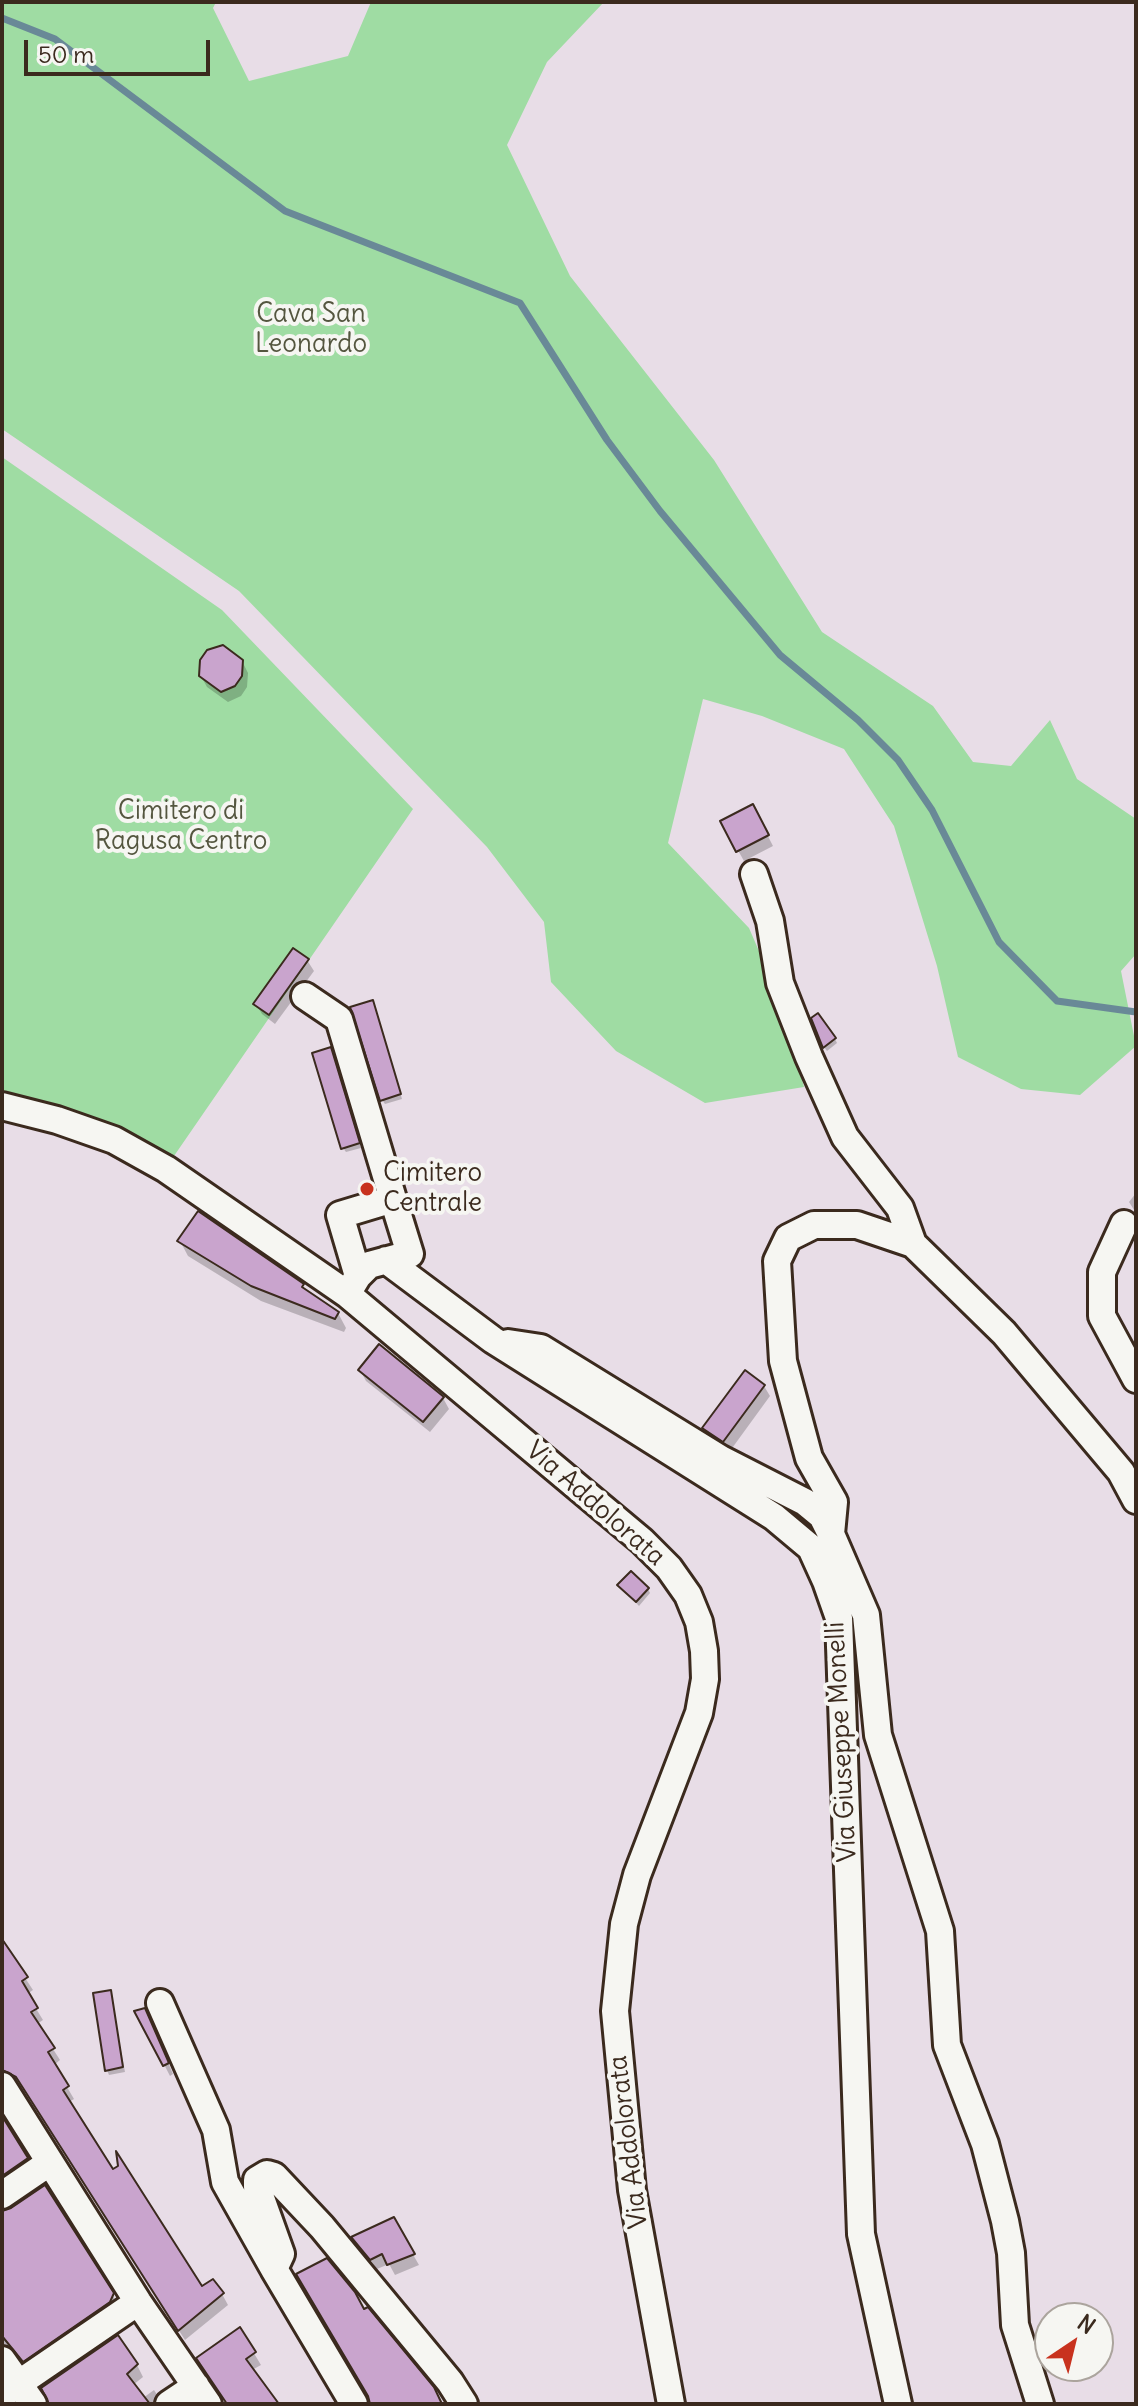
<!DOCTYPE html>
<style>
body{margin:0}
#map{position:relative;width:1138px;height:2406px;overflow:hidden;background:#e8dde7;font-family:Delius,sans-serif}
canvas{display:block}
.frame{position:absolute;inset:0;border:4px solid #3b2a1e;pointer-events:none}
.north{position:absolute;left:1034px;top:2302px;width:80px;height:80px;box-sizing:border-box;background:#f6f6f2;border:2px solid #aba49d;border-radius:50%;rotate:35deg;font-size:22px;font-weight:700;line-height:32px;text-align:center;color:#3b2a1e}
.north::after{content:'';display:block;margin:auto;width:28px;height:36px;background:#c8321e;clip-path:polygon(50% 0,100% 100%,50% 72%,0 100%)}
.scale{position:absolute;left:24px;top:40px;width:186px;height:36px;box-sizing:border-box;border:4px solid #3b2a1e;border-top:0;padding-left:10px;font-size:24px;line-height:28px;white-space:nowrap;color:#3b2a1e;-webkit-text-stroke:6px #f6f6f2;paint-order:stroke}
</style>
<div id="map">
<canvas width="1138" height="2406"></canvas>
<div class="frame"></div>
<div class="north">N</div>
<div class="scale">50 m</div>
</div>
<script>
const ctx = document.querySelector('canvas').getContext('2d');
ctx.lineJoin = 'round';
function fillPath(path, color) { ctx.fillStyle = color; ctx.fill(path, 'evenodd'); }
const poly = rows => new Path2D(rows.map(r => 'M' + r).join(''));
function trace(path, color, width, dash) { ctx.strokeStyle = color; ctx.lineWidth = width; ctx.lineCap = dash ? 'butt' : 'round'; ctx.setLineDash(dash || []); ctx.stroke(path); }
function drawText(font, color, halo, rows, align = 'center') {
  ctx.font = font + ' Delius,sans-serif'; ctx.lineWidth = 8; ctx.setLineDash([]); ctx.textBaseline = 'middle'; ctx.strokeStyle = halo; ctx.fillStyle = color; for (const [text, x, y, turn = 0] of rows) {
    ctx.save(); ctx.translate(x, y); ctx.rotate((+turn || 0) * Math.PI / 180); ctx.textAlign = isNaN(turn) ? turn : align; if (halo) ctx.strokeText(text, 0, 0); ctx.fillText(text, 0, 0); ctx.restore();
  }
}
fillPath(poly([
 [2,2,216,2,213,8,249,81,348,56,371,2,604,2,547,62,507,145,570,276,714,460,822,632,933,706,973,762,1011,766,1050,720,1077,779,1136,819,1136,954,1121,971,1136,1046,1080,1095,1021,1089,958,1057,937,966,894,826,844,749,762,716,703,699,668,843,749,928,784,1009,804,1087,705,1103,616,1051,551,982,544,922,487,847,239,591,2,429],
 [2,457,222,610,413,809,174,1156,121,1128,2,1094]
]), '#9fdca3');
fillPath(poly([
 [242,661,248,673,247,687,241,696,228,702,207,687,201,676],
 [758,817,773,846,744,861,722,822],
 [307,960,314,971,275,1024,262,1014,256,1004],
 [375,1007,402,1099,385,1104,382,1100],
 [835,1039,837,1043,827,1051,824,1047],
 [332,1054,361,1148,346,1152,343,1148],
 [1136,1193,1136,1213,1129,1202],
 [180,1241,302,1285,306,1292,338,1313,346,1328,344,1332,261,1301,188,1256],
 [360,1370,443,1398,449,1409,430,1432,366,1381],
 [764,1386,770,1396,730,1451,710,1439,704,1428],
 [620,1586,648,1589,650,1593,639,1606],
 [2,1943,33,1990,27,1994,43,2020,37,2024,60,2060,54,2065,74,2099,69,2102,24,2089,10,2081,2,2084],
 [110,1992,125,2072,109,2075,107,2070],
 [137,2012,150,2021,173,2074,170,2076],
 [2,2120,31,2166,2,2185],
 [112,2171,202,2289,222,2294,228,2305,185,2340,79,2176],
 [2,2217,112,2294,119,2307,31,2372,17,2357,2,2358],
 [393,2220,419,2265,395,2275,389,2264,377,2269,354,2238],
 [240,2330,261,2365,252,2370,279,2404,229,2404],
 [137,2365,143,2377,133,2385,143,2398,154,2390,163,2404,51,2404]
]), '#0003');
trace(poly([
 [2,18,55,39,285,211,520,303,607,440,660,511,780,655,858,720,898,760,932,810,999,942,1057,1001,1136,1012]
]), '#698997', 7);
const building = poly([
 [223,645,243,660,242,676,235,686,221,692,199,676,200,660,207,650,223,645],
 [753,804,769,835,736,852,720,821,753,804],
 [293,948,309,959,269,1015,253,1004,293,948],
 [373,1000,401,1094,380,1101,350,1007,373,1000],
 [818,1013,836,1038,823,1048,811,1018,818,1013],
 [331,1047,360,1143,341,1149,312,1053,331,1047],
 [198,1211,304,1284,302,1287,339,1312,335,1319,251,1286,177,1241,198,1211],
 [379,1344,444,1397,423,1422,358,1370,379,1344],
 [745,1370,765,1385,723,1442,702,1428,745,1370],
 [631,1571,649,1588,636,1602,617,1585,631,1571],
 [2,1939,28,1977,22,1981,38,2008,31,2012,55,2048,48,2052,69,2086,63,2090,113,2169,118,2166,116,2151,202,2286,213,2279,224,2293,178,2331,16,2077,2,2070,2,1939],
 [111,1990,123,2067,105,2071,93,1993,111,1990],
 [145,2008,169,2063,163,2066,134,2011,145,2008],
 [2,2116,28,2158,2,2176,2,2116],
 [45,2185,114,2293,110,2302,23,2362,2,2336,2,2211,11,2208,45,2185],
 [394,2217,415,2254,387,2265,382,2254,370,2260,351,2237,394,2217],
 [327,2258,355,2292,364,2309,368,2307,434,2387,442,2404,370,2404,368,2396,296,2274,327,2258],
 [240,2327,256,2352,246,2359,279,2404,227,2404,196,2358,240,2327],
 [118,2335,138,2364,127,2374,150,2404,49,2404,41,2388,118,2335]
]);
fillPath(building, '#c9a4cd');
trace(building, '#3b2a1e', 2);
const minor = poly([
 [754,874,770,921,780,983,809,1057,845,1137,900,1208,913,1244],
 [305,996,339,1019,393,1199],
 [2,1106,57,1120,114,1140,166,1169,347,1294,642,1541,669,1568,688,1595,699,1622,704,1651,705,1679,699,1713,637,1875,624,1924,615,2011,632,2190,671,2404],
 [1124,1224,1102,1272,1102,1316,1136,1379],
 [386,1260,493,1340,774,1517,811,1548,826,1581,839,1618,861,2234,898,2404],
 [347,1294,358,1276,369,1265,410,1254,393,1199,340,1215,358,1276],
 [508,1343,541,1348,721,1459,805,1502,822,1516,831,1534,866,1615,878,1735,940,1931,947,2045,985,2144,1005,2221,1011,2253,1015,2325,1040,2404],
 [831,1534,834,1502,809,1458,783,1361,777,1261,788,1238,814,1225,857,1225,913,1244,1004,1333,1121,1472,1136,1500],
 [160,2003,216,2130,225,2182,274,2269],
 [2,2086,138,2302,208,2404],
 [2,2195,49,2163],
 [2,2360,33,2404],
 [2,2395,138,2302],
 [169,2404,196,2386],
 [354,2404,274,2269,281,2254,257,2187,257,2180,267,2174,274,2176,322,2227,450,2382,464,2404]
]);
trace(minor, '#3b2a1e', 32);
trace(minor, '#f6f6f2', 26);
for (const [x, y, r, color] of [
 [367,1189,8,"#c8321e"]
]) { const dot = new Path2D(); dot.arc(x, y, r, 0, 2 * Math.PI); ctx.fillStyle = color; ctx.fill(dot); trace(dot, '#f6f6f2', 3); }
drawText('26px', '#54563f', '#f6f6f2', [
 ["Cava San",311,315],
 ["Leonardo",311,345],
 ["Cimitero di",181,812],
 ["Ragusa Centro",181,842]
]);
drawText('26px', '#3b2a1e', '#f6f6f2', [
 ["Cimitero",383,1174],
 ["Centrale",383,1204]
], 'left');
drawText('26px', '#3b2a1e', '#f6f6f2', [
 ["Via Addolorata",595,1504,41],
 ["Via Giuseppe Monelli",842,1742,-93],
 ["Via Addolorata",629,2142,-97]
]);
</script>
